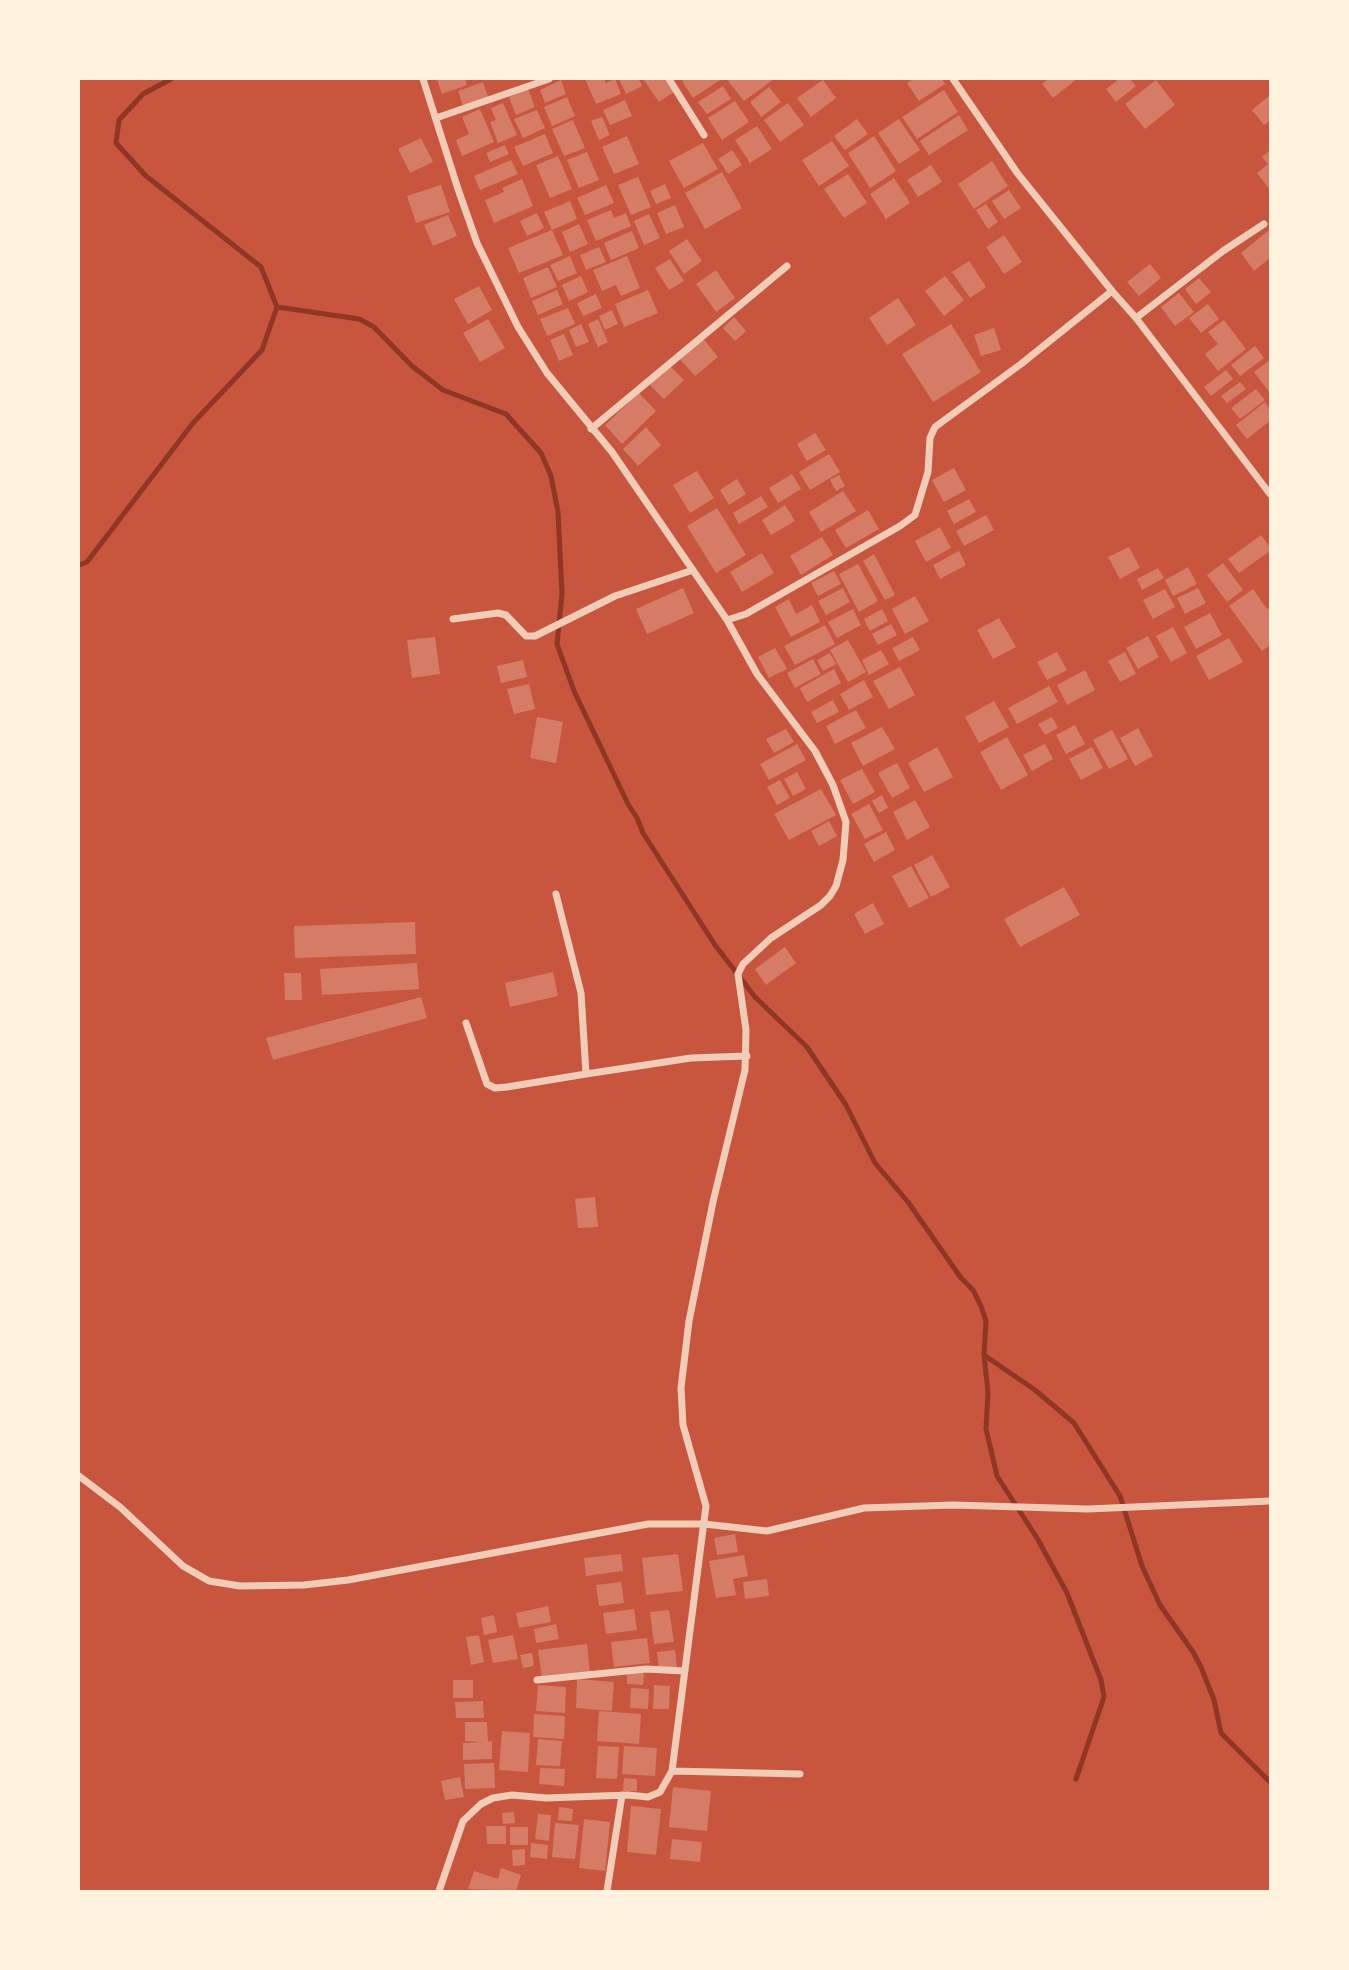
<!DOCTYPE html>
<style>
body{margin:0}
#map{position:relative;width:1349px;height:1970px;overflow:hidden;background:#c8553d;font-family:"DM Sans",sans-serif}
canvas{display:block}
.frame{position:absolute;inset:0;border:80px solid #fff3e0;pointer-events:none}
</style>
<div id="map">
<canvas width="1349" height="1970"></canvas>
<div class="frame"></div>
</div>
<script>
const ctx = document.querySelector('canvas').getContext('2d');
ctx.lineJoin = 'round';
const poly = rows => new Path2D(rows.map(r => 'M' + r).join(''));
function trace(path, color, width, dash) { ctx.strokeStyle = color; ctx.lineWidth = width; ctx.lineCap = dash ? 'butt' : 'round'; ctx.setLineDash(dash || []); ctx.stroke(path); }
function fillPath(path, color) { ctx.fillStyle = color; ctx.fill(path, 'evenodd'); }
trace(poly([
 [277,307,359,319,374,327,412,366,443,390,506,414,541,453,551,476,558,512,562,594,557,644,574,691,628,804,637,818,643,833,715,945,755,997,807,1047,846,1105,875,1163,908,1202,961,1278,973,1290,981,1306,986,1321,984,1355,988,1392,986,1429,997,1476,1037,1538,1067,1593,1101,1680,1104,1697,1076,1779],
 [79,565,87,562,193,423,262,350,277,307,261,267,146,176,116,143,119,120,143,94,171,79],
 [984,1355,1035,1390,1074,1423,1120,1496,1142,1566,1160,1605,1193,1652,1201,1667,1214,1700,1221,1733,1270,1782]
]), '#8f3625', 5);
fillPath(poly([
 [437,79,465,79,467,85,442,94],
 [585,79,604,79,606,83,615,79,621,94,596,104],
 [619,79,639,79,642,86,626,94],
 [643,79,665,79,674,92,659,102],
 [686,79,719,79,720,80,693,98,682,81],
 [731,79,774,79,744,101,728,81],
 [913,79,942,79,945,84,919,101,907,83],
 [1048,79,1077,79,1053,98,1042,84],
 [1119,79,1130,79,1136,86,1116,102,1106,89],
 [561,80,566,94,545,103,540,90],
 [823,80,836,98,811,117,797,98],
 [1156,80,1175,105,1145,129,1125,104],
 [483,82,488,97,463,106,458,91],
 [723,86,731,99,707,114,698,102],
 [769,87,781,102,761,117,750,102],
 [528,89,535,107,516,115,509,97],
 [944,90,958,112,917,139,902,117],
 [1269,96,1270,121,1264,125,1252,110],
 [567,97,575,116,552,126,544,107],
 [625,100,632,116,610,125,603,110],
 [735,101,749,122,722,140,708,118],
 [503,103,517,135,498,143,490,122,496,120,491,108],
 [788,103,804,125,780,142,764,120],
 [480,109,494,142,462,156,456,140,469,134,462,117],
 [537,110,545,128,523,138,514,119],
 [959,115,968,130,929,155,920,141],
 [602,117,610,135,599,140,591,121],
 [857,119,868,134,845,150,834,136],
 [899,119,920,150,899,164,878,133],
 [573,120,585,148,564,156,552,129],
 [757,126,772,149,750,163,735,140],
 [545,134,553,153,523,166,514,147],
 [627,136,639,164,614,174,602,147],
 [874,136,896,171,870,188,848,153],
 [421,138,433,162,410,173,398,149],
 [832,141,849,166,819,186,802,160],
 [703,143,718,169,684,188,669,161],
 [505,145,509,154,490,162,486,153],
 [732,150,742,165,728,174,718,159],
 [1270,150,1270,190,1257,173,1268,164,1262,157],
 [587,152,599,180,579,188,567,160],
 [558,156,572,189,550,198,536,165],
 [511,160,518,174,480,190,474,176],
 [992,161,1008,186,974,209,958,184],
 [931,165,942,182,918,197,907,180],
 [722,172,742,208,705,229,685,193],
 [848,174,867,203,844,218,824,189],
 [638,177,651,207,631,215,618,185],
 [894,178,910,203,886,219,870,194],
 [522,179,533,206,494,223,485,200,504,192,502,188],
 [665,184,671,198,656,204,650,191],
 [441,185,450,212,416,223,407,196],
 [606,185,614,203,585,215,577,198],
 [1009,190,1021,208,1004,219,992,201],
 [570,201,577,219,552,230,544,212],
 [986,204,998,222,988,229,976,210],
 [675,205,684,227,666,234,657,213],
 [611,210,614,218,626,213,631,226,596,241,587,220],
 [537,213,544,228,527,236,520,221],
 [649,214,660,238,644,245,634,221],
 [448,215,457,236,433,246,424,225],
 [579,224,588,244,570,252,562,232],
 [552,230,563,255,519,273,508,248],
 [1269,230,1270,258,1254,271,1241,253],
 [632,231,639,248,611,260,604,243],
 [1004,235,1022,262,1004,274,986,247],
 [687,239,702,261,684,274,669,251],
 [599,247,606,262,586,270,580,255],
 [570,256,577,273,558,281,550,265],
 [627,256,640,288,621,296,616,285,602,291,593,270],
 [670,259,684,281,669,290,655,268],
 [969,261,986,287,970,298,952,272],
 [1150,264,1161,278,1139,296,1127,282],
 [548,267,557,287,531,298,523,278],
 [716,270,735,298,716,312,696,284],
 [581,276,588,292,569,301,562,285],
 [945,276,964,300,944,316,925,291],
 [1199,278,1211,292,1196,304,1185,289],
 [479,286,492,310,468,324,454,299],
 [557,290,563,304,538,315,532,301],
 [648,290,658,313,624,327,615,304],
 [1179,293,1194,312,1175,326,1161,307],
 [596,294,602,308,583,316,577,303],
 [898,298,916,325,887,345,869,318],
 [1208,304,1219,319,1201,333,1189,318],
 [568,308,575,324,547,336,540,319],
 [612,310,618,324,605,330,599,316],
 [734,317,746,331,735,341,723,328],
 [488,319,505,348,480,362,463,333],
 [598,319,608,342,598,347,588,324],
 [1224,320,1246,349,1218,371,1205,354,1218,344,1208,332],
 [581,324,589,342,576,347,569,330],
 [951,324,981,372,933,402,902,354],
 [994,328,1001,350,981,356,974,335],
 [564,334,573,355,559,361,550,340],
 [703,338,718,357,695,376,679,358],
 [1255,346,1264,358,1240,376,1231,365],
 [1270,360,1270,393,1254,372],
 [669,365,684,380,664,399,649,384],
 [1226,370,1233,379,1211,396,1204,387],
 [1240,382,1246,389,1227,403,1221,396],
 [1256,389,1265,400,1240,419,1231,408],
 [639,393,656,411,622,444,605,425],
 [1265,402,1270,409,1270,421,1247,439,1236,425],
 [646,427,661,445,638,466,623,449],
 [815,433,826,450,807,461,797,444],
 [829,454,840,472,810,490,799,472],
 [954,468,966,490,944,502,932,480],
 [697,471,714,498,690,513,673,485],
 [792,474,801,489,778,503,769,488],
 [839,475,845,486,836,491,830,480],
 [737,479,746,494,729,505,720,490],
 [843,491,856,511,821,532,809,512],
 [761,496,768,507,739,524,733,513],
 [969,499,976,512,954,524,947,511],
 [785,505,795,521,771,535,762,520],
 [717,508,746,555,716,573,687,526],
 [868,510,879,529,846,548,835,530],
 [986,515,994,530,964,546,956,531],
 [940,527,951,548,926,562,915,541],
 [1261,535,1270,547,1270,551,1239,573,1228,559],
 [822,537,833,555,801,575,790,556],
 [1129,547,1140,568,1120,579,1108,557],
 [959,551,966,565,940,579,933,565],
 [762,553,774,573,742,592,730,572],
 [874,554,895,595,885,600,863,561],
 [1223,563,1243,590,1227,602,1207,575],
 [858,564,878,601,859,612,839,574],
 [1188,567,1197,584,1173,596,1165,580],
 [1158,568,1164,578,1142,590,1137,579],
 [834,571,841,584,818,596,811,583],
 [683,588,694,613,647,634,636,609],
 [843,588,850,602,826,615,818,601],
 [1198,588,1206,603,1185,614,1177,598],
 [1165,589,1175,607,1153,619,1143,600],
 [1253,589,1267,609,1270,607,1270,645,1262,651,1229,606],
 [915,596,929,621,905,634,892,609],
 [789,599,796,614,812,605,820,622,791,637,775,607],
 [853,609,861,625,837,638,828,622],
 [882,609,888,621,870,631,864,619],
 [1210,613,1222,635,1196,649,1184,627],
 [999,618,1016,647,993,659,977,630],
 [891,624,897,635,878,645,872,634],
 [825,625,835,644,795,665,784,646],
 [1173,627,1187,653,1171,662,1156,636],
 [1148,636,1159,657,1138,669,1126,648],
 [435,637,440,674,412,678,407,640],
 [913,637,920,650,899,661,892,648],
 [1229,638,1243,662,1209,680,1196,656],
 [848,640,866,672,848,682,830,650],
 [775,648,787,669,769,678,758,657],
 [881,650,889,664,869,675,862,660],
 [1057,652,1067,670,1047,680,1037,662],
 [1125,652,1136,674,1120,682,1108,661],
 [830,653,836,664,823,671,817,660],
 [813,659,821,674,795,688,787,673],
 [523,660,527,677,501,683,497,666],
 [900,667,915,695,889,709,873,681],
 [834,669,841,683,807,702,800,688],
 [1085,670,1095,690,1067,705,1057,685],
 [864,680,873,697,849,710,840,694],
 [529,684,535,709,514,714,507,689],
 [1049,686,1058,702,1017,724,1008,708],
 [833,700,839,712,817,723,811,712],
 [994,701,1009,727,979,743,965,717],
 [856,710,866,728,835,744,826,726],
 [537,717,563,722,556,763,530,758],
 [1052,717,1058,728,1045,735,1038,724],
 [1075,725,1085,744,1066,754,1056,735],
 [882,727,895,749,863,766,851,743],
 [1138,728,1153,756,1135,766,1120,738],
 [786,729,794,742,774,753,766,739],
 [1112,730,1128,759,1109,769,1093,740],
 [1007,737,1028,775,1001,790,980,752],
 [797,744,806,760,769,780,760,764],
 [1045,744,1053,759,1032,771,1023,755],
 [937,747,953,777,924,792,908,763],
 [1092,747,1103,768,1081,780,1069,759],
 [897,763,910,788,892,798,878,773],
 [862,769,875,792,853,804,840,780],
 [797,772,806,789,793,796,784,779],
 [780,780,790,798,777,805,767,787],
 [821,789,836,815,789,840,774,814],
 [882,795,888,808,879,813,872,801],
 [915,800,930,827,907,840,893,812],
 [869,804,883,830,865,839,851,814],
 [829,821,837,836,819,846,811,831],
 [886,832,895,850,874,862,864,844],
 [932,855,950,887,931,897,914,865],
 [911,866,929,898,909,908,892,876],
 [1064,887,1080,915,1020,947,1004,919],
 [873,903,884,924,865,934,854,914],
 [415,922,416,954,295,958,294,926],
 [785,947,796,963,766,985,755,969],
 [417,963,419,989,322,995,320,969],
 [553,972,558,996,510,1007,505,983],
 [284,973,301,973,302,1000,285,1000],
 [421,997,427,1018,273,1060,266,1038],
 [595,1197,598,1227,578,1228,575,1199],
 [735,1534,738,1552,717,1555,714,1538],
 [621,1554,623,1571,586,1576,584,1558],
 [678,1554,683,1591,646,1595,642,1558],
 [744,1555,748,1576,733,1579,736,1595,716,1598,709,1561],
 [767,1579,769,1596,745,1599,743,1582],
 [621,1582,624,1603,599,1606,596,1585],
 [548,1606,551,1622,519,1628,516,1613],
 [634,1609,637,1630,606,1634,603,1613],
 [669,1610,674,1642,654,1644,650,1612],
 [494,1615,497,1632,484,1635,481,1618],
 [556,1624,559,1639,536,1643,534,1629],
 [479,1635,484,1662,471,1665,466,1637],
 [513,1635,518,1659,493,1663,488,1640],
 [647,1638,650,1663,614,1667,611,1642],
 [587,1644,590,1672,542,1678,538,1650],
 [675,1650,677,1667,659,1669,657,1652],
 [532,1653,534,1666,523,1668,520,1655],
 [627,1672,644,1673,643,1685,627,1684],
 [577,1679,614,1682,612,1711,576,1708],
 [453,1680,473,1680,473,1698,453,1698],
 [538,1685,566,1687,565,1713,536,1711],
 [654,1685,670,1686,669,1709,653,1709],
 [631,1688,649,1689,648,1709,630,1708],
 [483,1701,484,1718,456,1718,455,1702],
 [599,1711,641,1714,639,1744,597,1741],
 [534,1714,565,1716,564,1739,533,1737],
 [465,1722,487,1722,488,1742,492,1741,492,1759,463,1760,463,1743,482,1742,465,1741],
 [502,1731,530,1733,528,1772,499,1770],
 [538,1739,562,1741,560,1766,536,1765],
 [598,1746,619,1747,617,1779,596,1778],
 [624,1746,657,1748,655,1776,622,1774],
 [494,1763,495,1788,465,1789,464,1764],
 [540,1768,565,1769,564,1786,539,1784],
 [460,1777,464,1797,445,1800,441,1781],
 [624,1778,637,1779,637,1791,623,1791],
 [673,1787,711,1791,707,1831,669,1827],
 [631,1806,661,1809,656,1855,627,1852],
 [559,1807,573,1809,572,1821,558,1820],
 [514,1812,515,1823,503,1824,502,1813],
 [538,1814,551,1815,549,1841,535,1839],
 [584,1819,610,1822,605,1871,579,1868],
 [555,1823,579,1825,575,1859,552,1857],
 [486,1826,506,1826,506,1844,487,1844],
 [510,1827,528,1827,528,1845,510,1845],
 [672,1839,702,1842,700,1862,670,1859],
 [531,1843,548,1845,547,1859,530,1857],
 [525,1849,525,1865,513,1866,512,1850],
 [501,1868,521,1875,516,1891,468,1889,474,1871,498,1879]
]), '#d67c66');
trace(poly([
 [423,79,458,189,477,243,518,327,547,373,612,452,727,620,757,674,815,751,833,785,846,822,843,860,836,886,830,896,821,905,771,938,743,964,738,974,746,1030,745,1070,713,1202,689,1321,681,1388,683,1425,706,1506,672,1771,660,1792,648,1797,628,1795,546,1798,512,1795,493,1798,481,1804,463,1821,439,1891],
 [669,79,704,135],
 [953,79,1018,174,1112,291],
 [436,118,549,79],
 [1136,318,1223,251,1264,224],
 [591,429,787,266],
 [453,619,498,613,506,615,526,636,535,636,615,596,693,570],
 [727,620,746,614,900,526,915,515,928,472,930,438,935,427,1021,364,1112,291,1136,318,1270,494],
 [556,894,581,993,586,1074,691,1058,747,1056],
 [466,1023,487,1084,495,1088,507,1087,586,1074],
 [79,1476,120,1507,183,1566,209,1581,240,1586,304,1585,348,1580,648,1524,704,1524,767,1531,864,1508,953,1505,1088,1509,1270,1501],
 [537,1680,646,1669,684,1671],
 [672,1771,800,1774],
 [607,1891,622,1795]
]), '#f1ccb7', 7);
</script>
